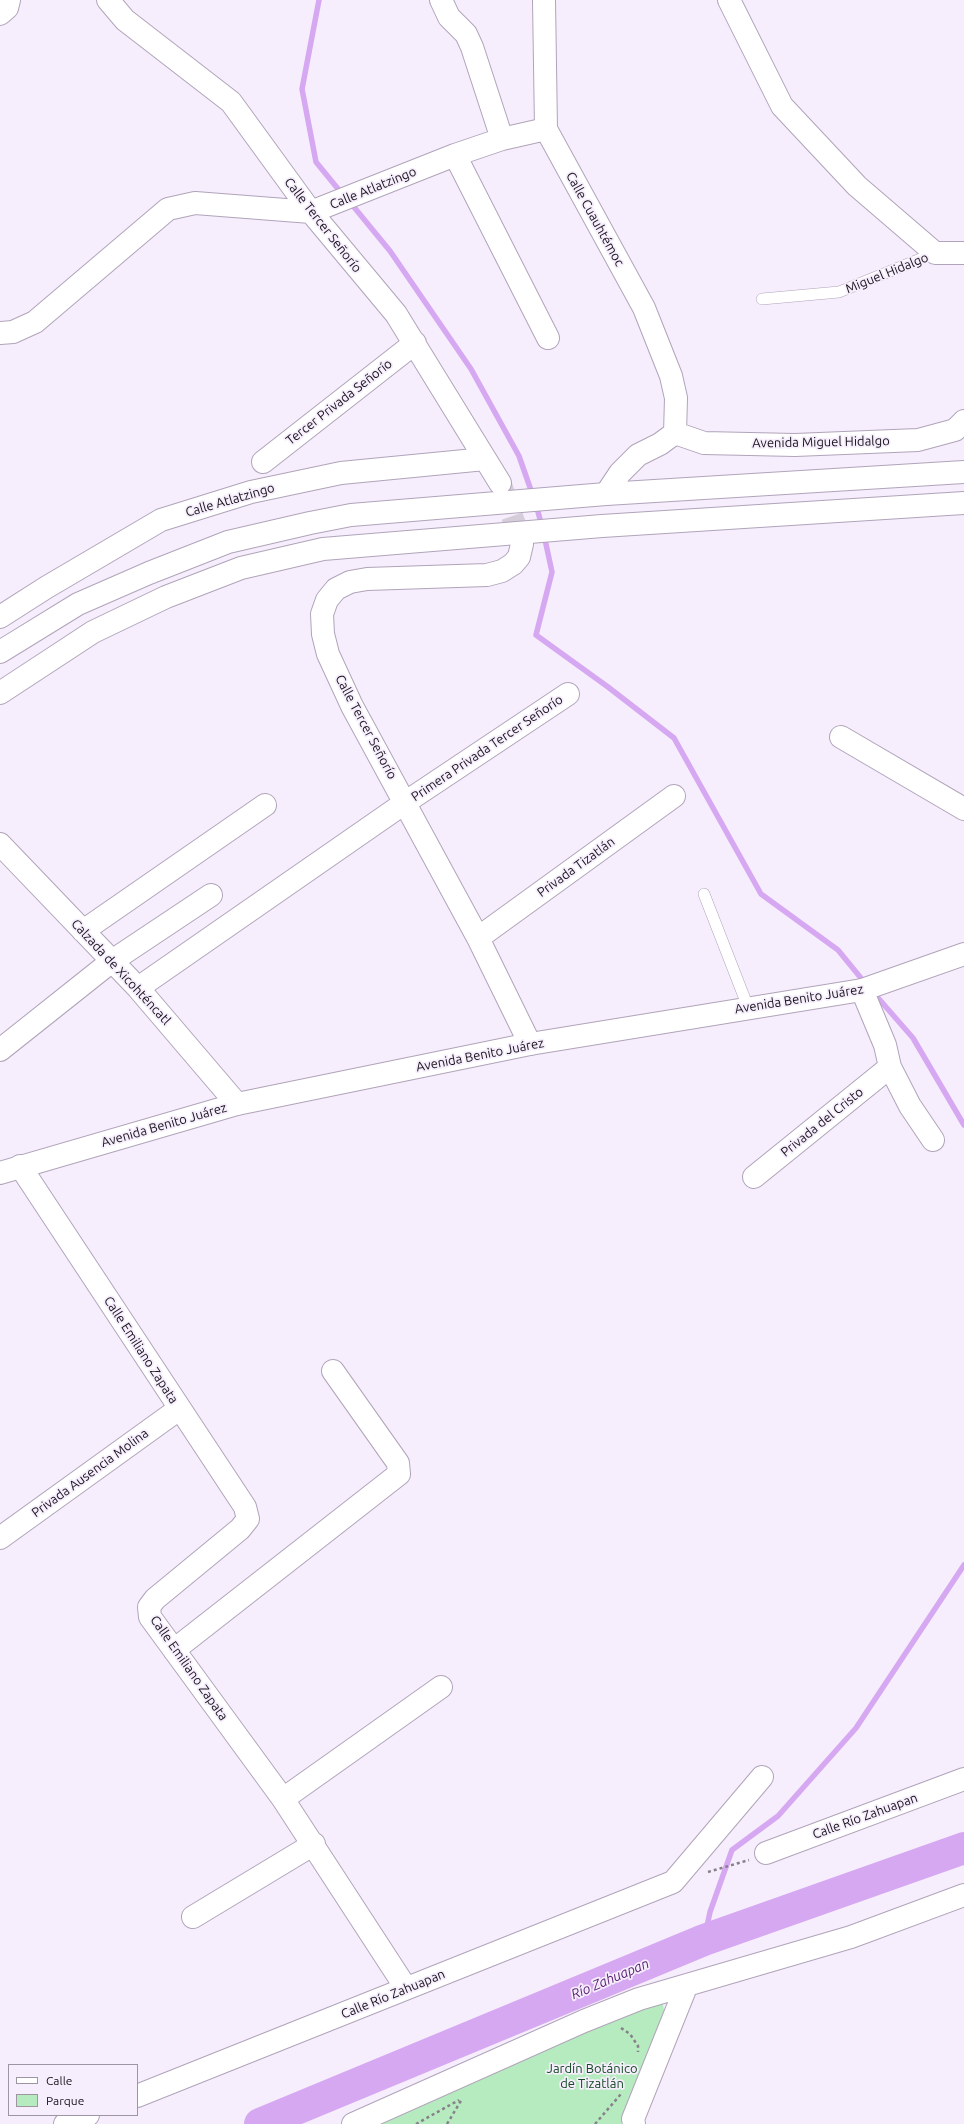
<!DOCTYPE html>
<meta charset="utf-8">
<style>
body{margin:0}
#map{position:relative;width:964px;height:2124px;overflow:hidden;background:#f6eefc;font-family:Ubuntu,sans-serif}
canvas{display:block}
.legend{position:absolute;left:8px;top:2064px;width:130px;height:52px;box-sizing:border-box;background:#f6eefc;border:1px solid #9d96a2;margin:0;padding:5px 7px;list-style:none;font-size:12px;color:#18131b}
.legend li{display:flex;align-items:center;gap:8px;height:20px}
.legend b{width:20px;border:1px solid #9d96a2}
</style>
<div id="map">
<canvas width="964" height="2124"></canvas>
<ul class="legend">
<li><b style="height:5px;background:#fff"></b>Calle</li>
<li><b style="height:11px;background:#b5ebbf"></b>Parque</li>
</ul>
</div>
<script>
const ctx = document.querySelector('canvas').getContext('2d');
ctx.lineJoin = 'round';
function fillPath(path, color) { ctx.fillStyle = color; ctx.fill(path, 'evenodd'); }
const poly = rows => new Path2D(rows.map(r => 'M' + r).join(''));
function trace(path, color, width, dash) { ctx.strokeStyle = color; ctx.lineWidth = width; ctx.lineCap = dash ? 'butt' : 'round'; ctx.setLineDash(dash || []); ctx.stroke(path); }
function drawText(font, color, halo, rows, align = 'center') {
  ctx.font = font + ' Ubuntu,sans-serif'; ctx.lineWidth = 3.5; ctx.setLineDash([]); ctx.textBaseline = 'middle'; ctx.strokeStyle = halo; ctx.fillStyle = color; for (const [text, x, y, turn = 0] of rows) {
    ctx.save(); ctx.translate(x, y); ctx.rotate((+turn || 0) * Math.PI / 180); ctx.textAlign = isNaN(turn) ? turn : align; if (halo) ctx.strokeText(text, 0, 0); ctx.fillText(text, 0, 0); ctx.restore();
  }
}
fillPath(poly([
 [662,2000,667,2025,631,2106,621,2124,373,2124,539,2046]
]), '#b5ebbf');
trace(poly([
 [319,0,302,89,316,162,343,195],
 [349,201,390,251,471,369,519,456,533,496],
 [536,504,542,527],
 [544,535,552,572,536,635,608,687,674,738,761,894,838,950,865,983],
 [872,991,913,1038,964,1125],
 [704,1940,710,1912,732,1850,778,1816,856,1728,964,1565]
]), '#d6a8f2', 5.5);
trace(poly([
 [260,2124,704,1940,964,1848]
]), '#d6a8f2', 32);
trace(poly([
 [501,485,522,544]
]), '#d5cdda', 22, [22, 11]);
const service = poly([
 [762,299,839,292,935,253],
 [704,894,748,1007]
]);
const minor = poly([
 [108,0,125,20,231,102,311,212,396,314,500,483],
 [441,0,449,17,466,34,472,47,502,139],
 [544,0,546,129,644,308,671,376,676,398,675,433],
 [729,0,782,106,857,186,935,253,964,253],
 [0,14,7,8,9,0],
 [455,155,548,338],
 [0,333,13,332,35,322,168,209,195,203,311,212,455,155,502,139,546,129],
 [675,433,704,443,795,445,918,440,955,430,964,421],
 [263,462,415,343],
 [606,494,620,473,638,455,660,444,675,433],
 [522,544,519,557,513,564,502,571,487,575,367,579,350,582,336,589,327,600,322,614,323,634,328,654,352,706,478,938,530,1044],
 [0,617,47,587,161,520,251,492,341,473,485,459],
 [841,737,964,809],
 [0,844,138,988,237,1104],
 [83,931,265,805],
 [478,938,674,796],
 [138,988,406,802,568,694],
 [862,990,885,1045,890,1067,910,1106,933,1140],
 [0,1050,112,961,211,895],
 [20,1166,245,1507,248,1519,240,1529,155,1599,149,1607,150,1617,283,1799,406,1988],
 [754,1177,890,1067],
 [0,1538,179,1409],
 [174,1650,399,1474,398,1463,333,1371],
 [283,1799,441,1687],
 [766,1853,964,1779],
 [193,1917,314,1844],
 [137,2096,673,1882,762,1777],
 [65,2124,88,2115],
 [353,2124,584,2021,639,1999,851,1937,964,1895],
 [634,2124,633,2119,686,1987]
]);
const secondary = poly([
 [0,1173,237,1104,530,1044,862,990,964,954]
]);
const motorway = poly([
 [0,652,78,604,149,573,228,542,310,523,351,515,606,494,964,472],
 [0,693,93,632,166,597,241,568,323,549,602,526,964,503]
]);
trace(service, '#b1a4ba', 12);
trace(minor, '#b1a4ba', 24);
trace(secondary, '#b1a4ba', 24);
trace(motorway, '#b1a4ba', 24);
trace(poly([
 [708,1872,749,1860],
 [621,2028,630,2034,638,2046,638,2052],
 [416,2124,459,2100],
 [447,2124,462,2099],
 [595,2124,621,2094]
]), '#87808b', 2.5, [3, 3]);
trace(service, '#fff', 11);
trace(minor, '#fff', 22);
trace(secondary, '#fff', 22);
trace(motorway, '#fff', 22);
drawText('13px', '#18131b', '#f6eefc', [
 ["Calle Atlatzingo",373,188,-22],
 ["Calle Cuauhtémoc",595,219,61],
 ["Calle Tercer Señorío",323,225,52],
 ["Miguel Hidalgo",887,273,-22],
 ["Tercer Privada Señorío",339,402,-38],
 ["Avenida Miguel Hidalgo",821,442,-1],
 ["Calle Atlatzingo",230,500,-16],
 ["Calle Tercer Señorío",366,727,62],
 ["Primera Privada Tercer Señorío",487,748,-34],
 ["Privada Tizatlán",576,867,-36],
 ["Calzada de Xicohténcatl",121,972,47],
 ["Avenida Benito Juárez",799,999,-9],
 ["Avenida Benito Juárez",480,1055,-11],
 ["Privada del Cristo",822,1122,-39],
 ["Avenida Benito Juárez",164,1125,-16],
 ["Calle Emiliano Zapata",141,1350,57],
 ["Privada Ausencia Molina",90,1473,-36],
 ["Calle Emiliano Zapata",189,1668,55],
 ["Calle Río Zahuapan",865,1816,-20],
 ["Calle Río Zahuapan",393,1994,-22]
]);
drawText('13px', '#134a24', '#f6eefc', [
 ["Jardín Botánico",592,2069],
 ["de Tizatlán",592,2084]
]);
drawText('italic 14px', '#581e74', '#f6eefc', [
 ["Río Zahuapan",610,1979,-23]
]);
</script>
